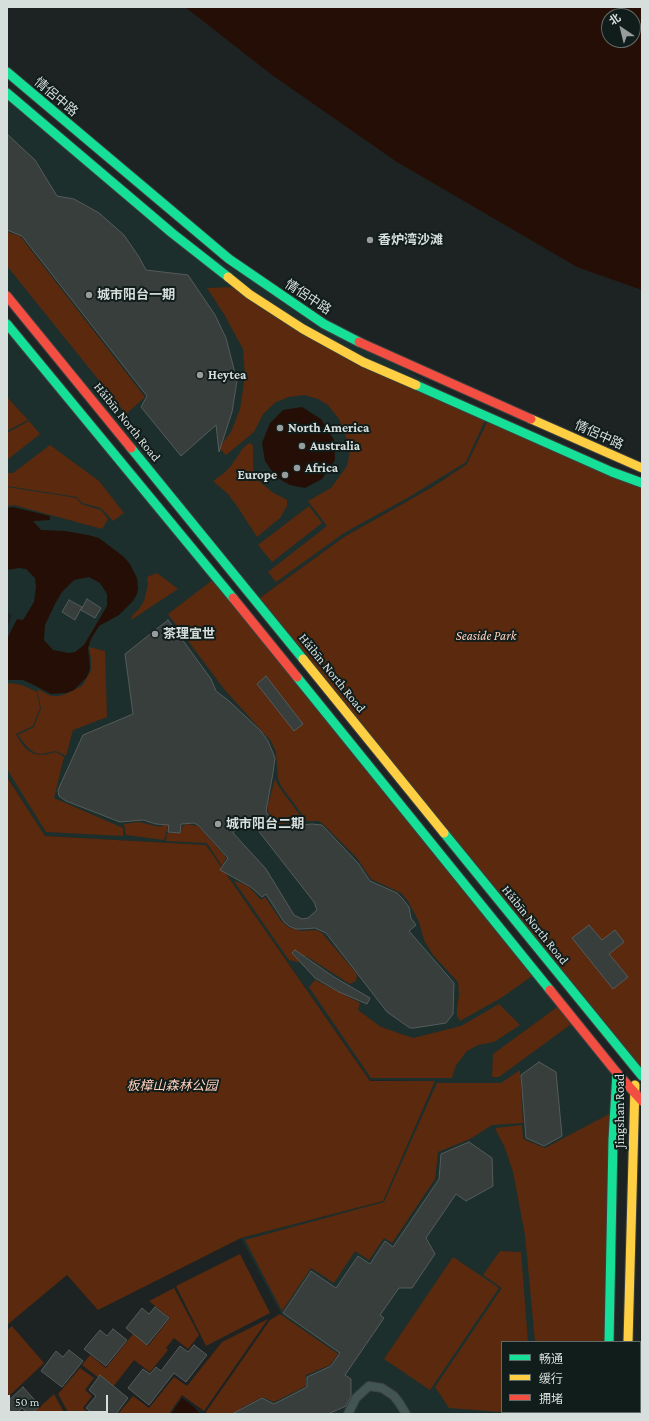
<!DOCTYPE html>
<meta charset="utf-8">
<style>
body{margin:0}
#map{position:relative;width:649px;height:1421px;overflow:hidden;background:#1d2322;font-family:"Crimson Pro","Noto Sans SC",serif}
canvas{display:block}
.frame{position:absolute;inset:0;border:8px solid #d7dfdd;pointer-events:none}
.legend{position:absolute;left:501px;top:1341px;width:140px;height:72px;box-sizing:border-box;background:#111d1b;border:1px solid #606b69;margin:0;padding:5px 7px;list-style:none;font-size:12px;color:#d7dfdd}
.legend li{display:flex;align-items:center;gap:8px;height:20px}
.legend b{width:20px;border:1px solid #606b69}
.north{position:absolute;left:601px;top:8px;width:40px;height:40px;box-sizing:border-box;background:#111d1b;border:1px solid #606b69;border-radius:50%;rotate:325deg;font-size:11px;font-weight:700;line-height:16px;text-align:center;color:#d7dfdd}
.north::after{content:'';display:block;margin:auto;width:14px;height:18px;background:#969d9c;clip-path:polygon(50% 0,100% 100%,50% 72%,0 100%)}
.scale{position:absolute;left:8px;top:1395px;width:100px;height:18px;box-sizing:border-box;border:2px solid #d7dfdd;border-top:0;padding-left:5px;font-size:12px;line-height:14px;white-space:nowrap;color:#d7dfdd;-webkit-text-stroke:3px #111d1b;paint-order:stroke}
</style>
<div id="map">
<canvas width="649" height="1421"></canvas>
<div class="frame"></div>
<ul class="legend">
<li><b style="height:5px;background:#16e098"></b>畅通</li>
<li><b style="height:5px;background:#ffcf43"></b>缓行</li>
<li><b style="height:5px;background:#f24e42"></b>拥堵</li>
</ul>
<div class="north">北</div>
<div class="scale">50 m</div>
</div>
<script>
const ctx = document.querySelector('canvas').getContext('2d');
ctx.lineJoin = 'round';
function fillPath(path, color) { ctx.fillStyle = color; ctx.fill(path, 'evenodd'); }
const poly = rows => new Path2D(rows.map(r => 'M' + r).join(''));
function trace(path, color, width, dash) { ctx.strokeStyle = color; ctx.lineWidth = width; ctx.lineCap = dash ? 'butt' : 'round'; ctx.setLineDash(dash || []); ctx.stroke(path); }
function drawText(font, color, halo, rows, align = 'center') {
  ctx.font = font + ' "Crimson Pro","Noto Sans SC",serif'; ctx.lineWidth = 4; ctx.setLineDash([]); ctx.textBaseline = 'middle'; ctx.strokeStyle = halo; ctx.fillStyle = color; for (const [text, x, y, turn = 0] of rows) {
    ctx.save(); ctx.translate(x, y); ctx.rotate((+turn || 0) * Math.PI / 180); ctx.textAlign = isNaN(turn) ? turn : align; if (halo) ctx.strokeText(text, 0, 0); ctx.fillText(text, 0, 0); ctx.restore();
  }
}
fillPath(poly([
 [7,94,171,233,489,418,467,464,434,486,344,537,257,600,7,293],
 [7,327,617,1073,609,1342,502,1342,502,1412,607,1412,607,1414,228,1414,286,1323,241,1238,383,1201,435,1081,370,1080,206,845,45,836,7,776,7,628,12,615,7,612]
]), '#1c2f2c');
fillPath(poly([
 [7,232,20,236,145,397,126,414,7,266],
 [231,287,485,420,466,462,409,497,344,533,276,582,268,572,327,526,308,501,331,488,347,466,350,452,345,435,339,419,328,405,318,399,304,395,289,397,276,402,263,414,254,432,226,455,219,448,231,432,240,409,245,376,243,349,224,314,207,288],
 [7,397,28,420,7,431],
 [489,418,642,484,642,1076,257,600,344,537,434,486,467,464],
 [29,421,40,434,7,460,7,433],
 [249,443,253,445,253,469,258,480,272,492,287,500,287,506,280,518,257,537,237,506,228,494,213,481,223,474,231,466,243,448],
 [50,445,99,481,124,513,113,521,101,508,82,503,77,497,7,486,7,473,13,473],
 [7,487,77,498,81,504,101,510,108,519,102,529,14,505,7,506],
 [309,506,322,523,272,562,258,545],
 [157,573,178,589,131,620,132,616,139,609,144,601,148,585,147,577],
 [214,579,535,974,501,998,460,1021,457,1016,457,1010,459,994,458,982,433,955,424,940,419,922,408,901,401,893,371,879,357,858,323,824,319,821,307,821,281,786,278,778,276,752,271,741,224,689,168,614],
 [89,647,105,651,107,717,73,730,66,756,56,751,42,754,35,753,27,747,18,735,34,727,41,708,37,689,51,696,59,696,66,694,82,686,91,671,91,657],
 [10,683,22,685,37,692,40,708,33,726,16,734,20,741,26,749,34,754,44,755,56,752,64,757,54,798,123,828,123,836,46,832,7,769,7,684],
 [7,777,45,836,206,845,370,1081,435,1081,383,1201,241,1238,98,1310,67,1275,7,1325],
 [275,779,279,787,305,822,277,824,271,817,268,811,268,805],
 [139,822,160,827,169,822,164,840,126,835,124,824],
 [186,824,198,826,224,855,226,858,222,866,207,843,166,841,167,833,181,833,182,827],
 [234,881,241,883,249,887,261,900,265,897,281,921,288,927,300,931,316,930,322,933,355,972,357,976,356,981,350,984,306,956,298,962,289,960],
 [315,980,360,1003,358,1010,381,1027,413,1038,461,1026,499,1004,520,1025,494,1042,478,1045,467,1051,456,1065,452,1078,371,1078,309,987],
 [560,1005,574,1022,499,1077,492,1077,493,1054],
 [520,1070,523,1123,492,1125,470,1139,438,1152,435,1179,392,1243,384,1238,369,1260,355,1251,334,1283,311,1268,282,1311,245,1240,384,1202,437,1083,501,1083],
 [611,1113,605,1342,535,1342,525,1235,513,1172,505,1148,495,1128,522,1125,523,1139,545,1148],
 [500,1251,521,1252,528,1342,502,1342,502,1412,449,1408,435,1387,502,1288,483,1275],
 [240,1254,270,1313,206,1346,176,1286],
 [453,1257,499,1288,430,1390,384,1359],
 [174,1288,199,1335,188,1349,174,1338,166,1348,168,1350,150,1372,134,1360,112,1388,82,1365,90,1355,106,1368,133,1334,148,1346,170,1318,149,1301],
 [280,1314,338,1354,330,1365,306,1375,306,1386,274,1402,262,1397,241,1408,240,1414,207,1414,206,1412,270,1320],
 [268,1319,204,1411,182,1395,169,1414,118,1414,133,1396,149,1408,174,1377,187,1386,222,1342],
 [12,1326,44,1363,7,1398,7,1330],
 [80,1368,94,1378,85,1390,92,1396,83,1408,90,1414,69,1414,58,1394],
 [54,1394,65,1414,32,1414]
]), '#5a290e');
fillPath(poly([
 [185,7,642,7,642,290,577,267,397,162,272,75],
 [609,16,633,16,633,40,609,40],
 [302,407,321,419,334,440,335,460,322,479,305,488,290,485,276,477,265,461,262,443,270,423,283,410],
 [13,507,50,516,50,520,33,521,41,530,65,531,88,535,99,538,124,557,130,564,137,578,138,588,137,594,133,601,119,615,99,626,91,639,88,648,90,667,89,672,86,678,74,690,66,693,51,694,32,684,23,680,7,680,7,639,17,619,23,620,34,602,36,587,35,578,26,569,19,568,7,570,7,508],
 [89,577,100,583,107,594,107,606,84,645,75,652,69,653,53,650,44,640,45,625,55,604,62,592,74,580],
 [182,1398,193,1406,200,1414,171,1414]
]), '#250e05');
const building = poly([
 [7,134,35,160,57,196,74,199,99,213,124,235,139,257,146,270,188,275,215,315,226,338,237,381,232,412,219,452,216,425,181,456,141,407,147,396,22,236,7,230,7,134],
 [87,599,101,608,95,618,81,610,87,599],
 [69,600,82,607,75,620,62,612,69,600],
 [168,620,211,679,216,691,229,701,261,731,268,741,275,758,273,773,266,811,272,822,277,827,312,824,322,825,358,863,370,881,397,893,402,898,409,907,411,918,416,925,409,931,454,983,453,1014,446,1023,414,1028,410,1028,387,1012,326,933,315,928,302,929,296,929,289,926,284,922,266,894,262,897,251,887,220,870,228,858,198,825,194,823,181,824,180,833,168,832,169,825,156,824,143,820,120,822,66,801,59,796,58,790,83,735,133,714,125,654,168,620],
 [246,815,314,902,317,910,308,918,302,919,294,915,266,869,233,833,246,815],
 [266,676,303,724,294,731,257,684,266,676],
 [589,925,602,940,615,930,624,942,609,954,628,977,613,989,572,938,589,925],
 [295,950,334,977,370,998,367,1004,339,992,315,978,292,953,295,950],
 [539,1062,556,1072,562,1136,544,1146,526,1138,521,1075,539,1062],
 [469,1142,492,1158,493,1186,466,1201,456,1194,426,1238,435,1254,412,1288,399,1288,380,1315,384,1318,345,1375,351,1379,351,1396,346,1406,328,1414,232,1414,262,1398,274,1404,307,1387,307,1377,331,1366,340,1353,283,1313,311,1271,336,1288,358,1256,370,1264,385,1241,393,1247,439,1179,441,1154,469,1142],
 [155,1307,169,1318,147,1345,126,1328,142,1308,149,1314,155,1307],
 [113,1329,127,1340,106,1366,84,1349,100,1330,107,1336,113,1329],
 [194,1345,207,1355,186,1382,174,1373,149,1405,128,1388,143,1369,150,1374,156,1367,161,1371,180,1346,188,1352,194,1345],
 [69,1350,83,1361,62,1387,41,1371,56,1351,63,1357,69,1350],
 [100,1375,128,1398,116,1414,94,1414,86,1408,96,1396,89,1390,100,1375],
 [23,1387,40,1406,31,1414,28,1414,22,1408,16,1414,7,1414,7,1402,23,1387]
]);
fillPath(building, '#383e3c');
trace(building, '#555b5a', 1);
const lane = poly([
 [348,1414,356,1398,369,1386,382,1388,394,1396,400,1404,406,1414]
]);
const fast = poly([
 [7,72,229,259,324,324,359,342],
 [7,93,172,233,228,277],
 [7,324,233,598],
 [416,385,612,472,642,483],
 [131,448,303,659],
 [297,677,550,990],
 [444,833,642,1076],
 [609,1342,613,1140,617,1073],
 [608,1412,608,1414]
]);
const slow = poly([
 [228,277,249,294,303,329,363,362,416,385],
 [531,419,642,468],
 [303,659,444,833],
 [628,1342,635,1085],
 [626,1412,626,1414]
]);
const jam = poly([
 [7,296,131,448],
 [359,342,531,419],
 [233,598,297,677],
 [550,990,617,1073,642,1101]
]);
trace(lane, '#3c403f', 10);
trace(fast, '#3c403f', 11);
trace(slow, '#3c403f', 11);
trace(jam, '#3c403f', 11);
trace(lane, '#425552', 8);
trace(fast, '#16e098', 9);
trace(slow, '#ffcf43', 9);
trace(jam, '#f24e42', 9);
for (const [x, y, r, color] of [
 [370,240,4,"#969d9c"],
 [89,295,4,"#969d9c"],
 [200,375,4,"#969d9c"],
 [280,428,4,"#969d9c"],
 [302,446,4,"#969d9c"],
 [297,468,4,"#969d9c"],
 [285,475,4,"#969d9c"],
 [155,634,4,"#969d9c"],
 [218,824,4,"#969d9c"]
]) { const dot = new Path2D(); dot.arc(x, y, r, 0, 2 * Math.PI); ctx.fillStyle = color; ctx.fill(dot); trace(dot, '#111d1b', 1.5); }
drawText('13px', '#d7dfdd', '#111d1b', [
 ["情侶中路",56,97,40],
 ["情侶中路",308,297,33],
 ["Hǎibīn North Road",127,422,51],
 ["情侶中路",599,435,24],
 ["Hǎibīn North Road",332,673,51],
 ["Hǎibīn North Road",535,925,51],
 ["Jingshan Road",620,1111,-90]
]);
drawText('bold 13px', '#d7dfdd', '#111d1b', [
 ["香炉湾沙滩",378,240],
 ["城市阳台一期",97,295],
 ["Heytea",208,375],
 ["North America",288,428],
 ["Australia",310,446],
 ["Africa",305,468],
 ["Europe",277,475,"right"],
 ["茶理宜世",163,634],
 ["城市阳台二期",226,824]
], 'left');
drawText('italic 13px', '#ffcfba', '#111d1b', [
 ["Seaside Park",486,636],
 ["板樟山森林公园",172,1086]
]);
</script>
